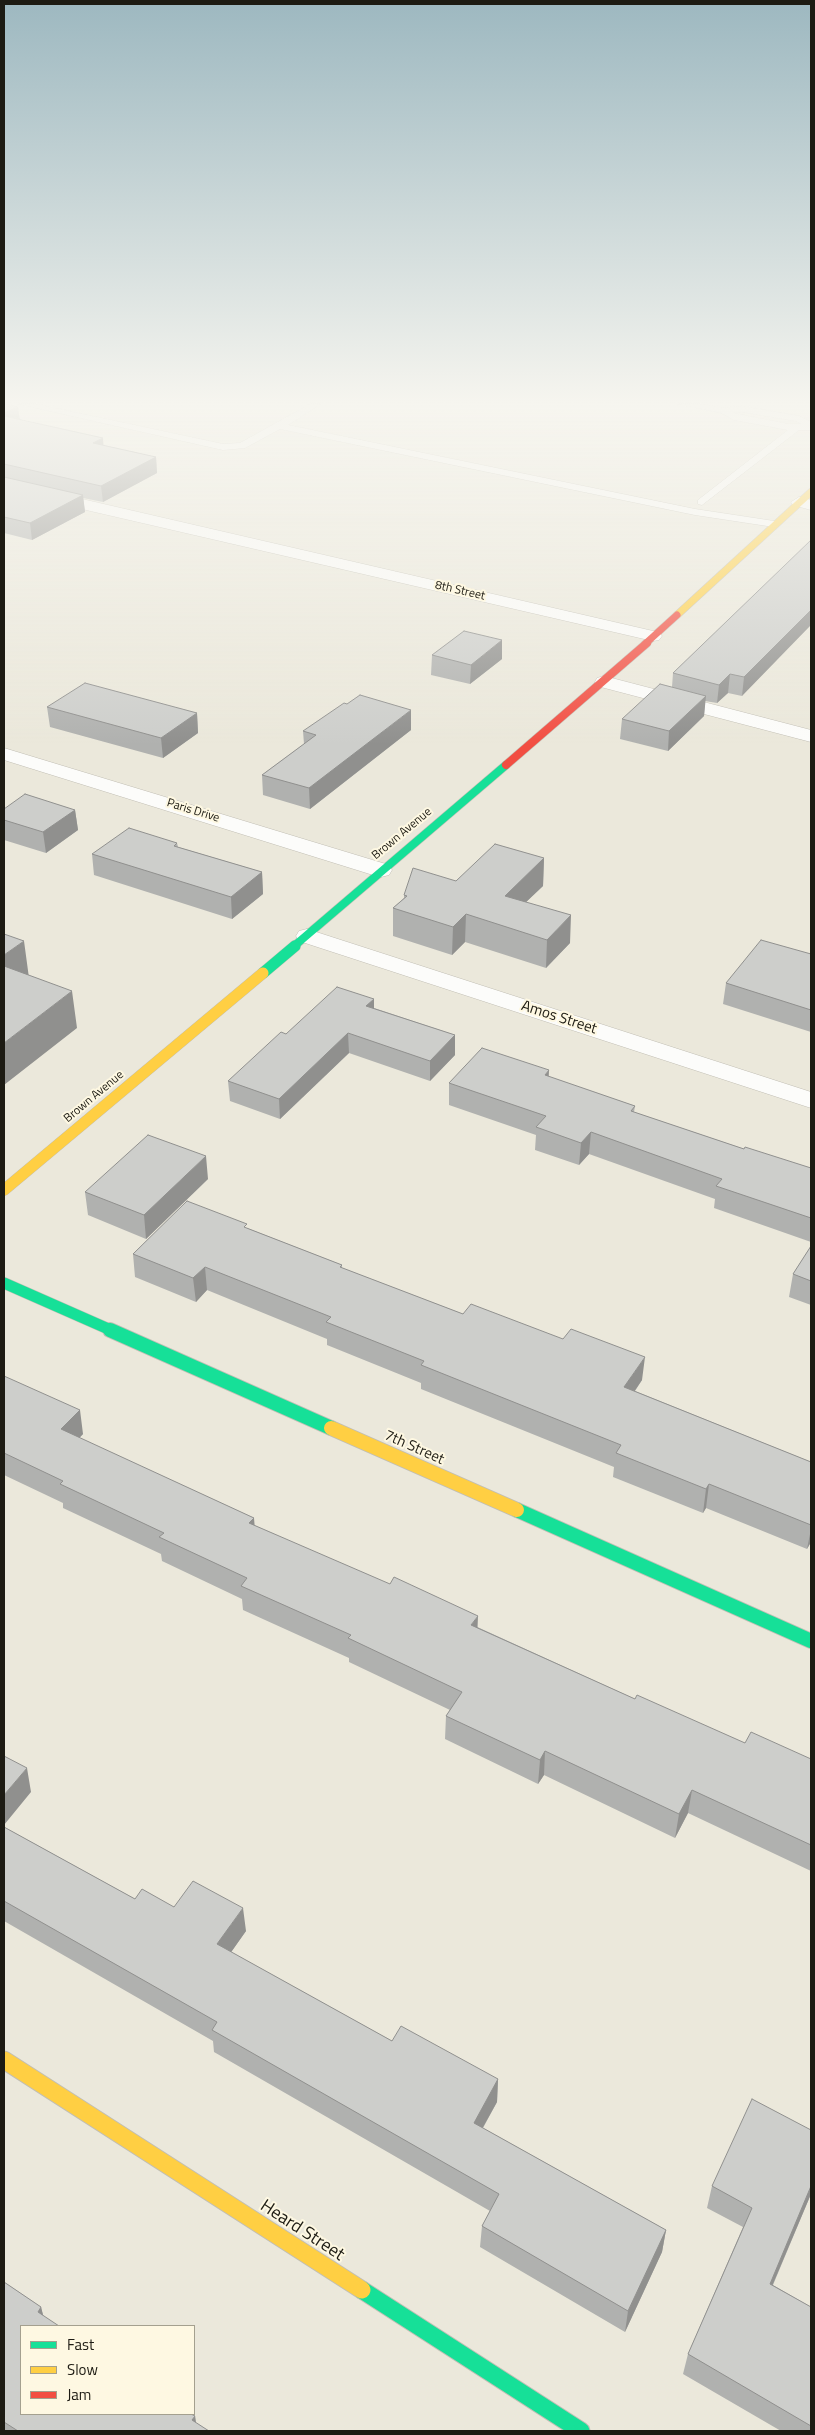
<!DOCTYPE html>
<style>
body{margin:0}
#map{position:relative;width:815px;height:2435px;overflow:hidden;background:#ebe8db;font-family:"Titillium Web",sans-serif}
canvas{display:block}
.frame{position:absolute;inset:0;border:5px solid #1d1b13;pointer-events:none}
.legend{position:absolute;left:20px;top:2325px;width:175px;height:90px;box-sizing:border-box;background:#fef8e2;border:1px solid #a4a08f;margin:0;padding:6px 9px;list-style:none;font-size:15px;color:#1d1b13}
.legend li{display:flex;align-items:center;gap:10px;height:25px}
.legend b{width:25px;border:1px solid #a4a08f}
</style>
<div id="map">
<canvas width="815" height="2435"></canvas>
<div class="frame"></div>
<ul class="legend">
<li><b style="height:6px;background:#16e098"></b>Fast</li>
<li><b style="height:6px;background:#ffcf43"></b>Slow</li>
<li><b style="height:6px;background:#f24e42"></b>Jam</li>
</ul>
</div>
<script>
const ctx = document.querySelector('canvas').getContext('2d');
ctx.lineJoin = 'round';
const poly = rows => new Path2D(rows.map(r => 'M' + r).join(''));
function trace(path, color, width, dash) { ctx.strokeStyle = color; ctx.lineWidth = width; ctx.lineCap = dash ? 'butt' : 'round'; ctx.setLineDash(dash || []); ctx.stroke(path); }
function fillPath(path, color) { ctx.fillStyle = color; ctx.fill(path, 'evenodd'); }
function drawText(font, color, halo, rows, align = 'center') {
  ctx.font = font + ' "Titillium Web",sans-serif'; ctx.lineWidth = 4; ctx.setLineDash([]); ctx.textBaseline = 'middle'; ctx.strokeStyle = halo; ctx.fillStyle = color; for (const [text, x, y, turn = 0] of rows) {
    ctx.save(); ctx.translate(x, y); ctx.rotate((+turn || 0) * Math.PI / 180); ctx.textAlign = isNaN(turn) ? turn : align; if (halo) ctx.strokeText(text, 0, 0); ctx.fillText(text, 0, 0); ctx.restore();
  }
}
const lane = poly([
 [18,404,36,404,223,444,240,443,310,404,321,404,288,425,695,509,774,521,779,524,774,527,695,515,280,429,245,448,223,450,18,404],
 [678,404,700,404,724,408,742,406,799,416,811,422,811,430,799,430,702,505,698,504,698,500,788,430,734,420,721,413,678,404],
 [742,412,796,421,801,424,788,424,733,413,742,412]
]);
const street = poly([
 [4,481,653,631,659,632,662,636,659,640,653,641,4,491,4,481],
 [799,497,811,500,811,510,793,505,791,502,799,497],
 [604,676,811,730,811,742,597,686,595,682,597,678,604,676],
 [4,748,389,865,392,870,389,875,381,877,373,875,4,760,4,748],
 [307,929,811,1092,811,1108,299,941,296,936,299,931,307,929]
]);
const fastFar3 = poly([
 [293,947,506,765]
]);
const fastFar2 = poly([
 [263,973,295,946],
 [4,1283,113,1331]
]);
const fastFar1 = poly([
 [110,1330,331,1428],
 [517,1510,811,1641]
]);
const fast = poly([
 [362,2290,581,2431]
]);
const slowFar3 = poly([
 [677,615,811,492]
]);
const slowFar2 = poly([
 [4,1190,263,973]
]);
const slowFar1 = poly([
 [331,1428,517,1510]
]);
const slow = poly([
 [4,2060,362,2290]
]);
const jamFar1 = poly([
 [645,644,677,615]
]);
const jam = poly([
 [506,765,647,643]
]);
trace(lane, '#c1beb4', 1);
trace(street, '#c1beb4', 1);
trace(fastFar3, '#c1beb4', 9);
trace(fastFar2, '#c1beb4', 12);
trace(fastFar1, '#c1beb4', 16);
trace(fast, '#c1beb4', 19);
trace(slowFar3, '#c1beb4', 8);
trace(slowFar2, '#c1beb4', 12);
trace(slowFar1, '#c1beb4', 16);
trace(slow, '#c1beb4', 19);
trace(jamFar1, '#c1beb4', 8);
trace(jam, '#c1beb4', 9);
fillPath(lane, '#fcfcfa');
fillPath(street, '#fcfcfa');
trace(fastFar3, '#16e098', 8);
trace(fastFar2, '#16e098', 11);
trace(fastFar1, '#16e098', 14);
trace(fast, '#16e098', 17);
trace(slowFar3, '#ffcf43', 7);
trace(slowFar2, '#ffcf43', 11);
trace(slowFar1, '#ffcf43', 14);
trace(slow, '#ffcf43', 17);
trace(jamFar1, '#f24e42', 7);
trace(jam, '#f24e42', 8);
fillPath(poly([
 [4,404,18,407,20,420,103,445,156,457,157,473,103,502,83,498,85,512,32,540,4,533],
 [811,540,742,696,728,693,717,703,705,701,704,716,668,751,620,739,622,719,672,687,673,673],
 [432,655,502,659,470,684,431,675],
 [47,707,197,713,198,733,163,758,50,727],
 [411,730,310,809,263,795,262,775,304,744,303,731],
 [4,809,75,810,78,830,46,853,4,840],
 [177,843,178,847,262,872,263,894,232,919,94,875,92,854],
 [544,858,543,886,526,902,570,943,546,968,465,942,452,955,393,936,393,908,404,898,404,895,456,881],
 [811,954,811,1032,723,1004,726,983],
 [374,999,374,1008,455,1035,455,1055,430,1081,349,1053,280,1119,230,1101,228,1081,286,1034],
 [549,1077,635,1106,634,1112,744,1149,811,1168,811,1242,714,1208,715,1199,589,1154,579,1165,535,1150,536,1135,449,1105,449,1083],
 [208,1179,146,1239,88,1215,85,1192],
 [247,1228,342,1265,342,1268,463,1314,642,1380,635,1391,811,1462,811,1542,807,1549,706,1508,703,1513,613,1477,614,1467,421,1389,421,1383,327,1345,327,1339,207,1290,196,1302,135,1277,133,1254],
 [811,1246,811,1305,789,1297,793,1274],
 [4,1376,83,1434,79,1438,254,1518,254,1525,635,1699,745,1743,811,1759,811,1871,688,1813,675,1838,544,1775,538,1784,445,1739,446,1716,450,1710,349,1662,349,1658,243,1610,242,1599,162,1561,161,1554,63,1508,63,1503,4,1475],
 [4,1827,135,1899,174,1907,246,1931,231,1952,392,2041,498,2079,497,2102,483,2128,666,2230,662,2252,625,2332,480,2247,482,2226,490,2211,214,2052,213,2041,4,1921],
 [811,2130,811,2194,773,2285,811,2307,811,2431,781,2431,683,2374,688,2354,743,2227,707,2208,712,2186],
 [4,2282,41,2307,43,2316,195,2416,196,2423,209,2431,4,2431]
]), '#b0b1af');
fillPath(poly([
 [18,407,20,422,4,430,4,413],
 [103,438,104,453,93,443],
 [156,457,157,473,103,502,101,486],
 [83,495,85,512,32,540,30,523],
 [811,610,811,625,742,696,744,677],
 [502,640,502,659,470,684,471,665],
 [730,674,728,693,717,703,719,685],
 [706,696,704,716,668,751,669,731],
 [411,710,411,730,310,809,309,788],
 [197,713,198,733,163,758,161,738],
 [75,810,78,830,46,853,43,832],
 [544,858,543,886,504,923,505,896],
 [262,872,263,894,232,919,231,897],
 [466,914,465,942,452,955,453,927],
 [571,915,570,943,546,968,547,940],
 [24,941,29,978,4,996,4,955],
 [72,991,77,1028,4,1085,4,1043],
 [374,999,374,1018,366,1006],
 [348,1033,349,1053,280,1119,279,1099],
 [455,1035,455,1055,430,1081,430,1061],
 [549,1070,548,1092,545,1075],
 [591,1132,589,1154,579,1165,581,1143],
 [206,1156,208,1179,146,1239,144,1215],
 [205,1267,207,1290,196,1302,193,1278],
 [645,1357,642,1380,621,1411,624,1387],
 [80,1410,83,1434,65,1453,61,1429],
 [709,1484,706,1508,703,1513,706,1489],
 [254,1518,256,1542,249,1523],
 [811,1529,811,1542,807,1549],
 [478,1616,477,1640,471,1625],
 [545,1751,544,1775,538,1784,540,1760],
 [27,1768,31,1792,4,1825,4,1795],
 [692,1790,688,1813,675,1838,679,1814],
 [243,1908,246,1931,220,1968,217,1944],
 [498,2079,497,2102,473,2145,474,2123],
 [811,2186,811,2194,764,2305,770,2284],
 [666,2230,662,2252,625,2332,628,2311],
 [41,2307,46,2326,38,2312],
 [195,2416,197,2431,192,2420]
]), '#90908e');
const building = poly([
 [4,404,7,404,18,407,4,413,4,404],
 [4,416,103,438,93,443,156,457,101,486,4,464,4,416],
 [4,477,83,495,30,523,4,517,4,477],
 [811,540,811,610,744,677,730,674,719,685,673,673,811,540],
 [464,631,502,640,471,665,432,655,464,631],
 [85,683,197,713,161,738,47,707,85,683],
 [660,684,706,696,669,731,622,719,660,684],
 [360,695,411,710,309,788,262,775,316,735,303,731,344,703,347,704,360,695],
 [25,794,75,810,43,832,4,820,4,809,25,794],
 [129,828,177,843,174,846,262,872,231,897,92,854,129,828],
 [495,844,544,858,505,896,571,915,547,940,466,914,453,927,393,908,407,896,404,895,413,868,456,881,495,844],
 [4,934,24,941,4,955,4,934],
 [761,940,811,954,811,1010,726,983,761,940],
 [4,966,72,991,4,1043,4,966],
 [337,987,374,999,366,1006,455,1035,430,1061,348,1033,279,1099,228,1081,281,1032,286,1034,337,987],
 [482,1048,549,1070,545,1075,635,1106,631,1111,744,1149,745,1147,811,1168,811,1218,716,1186,722,1179,591,1132,581,1143,536,1127,546,1116,449,1083,482,1048],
 [148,1135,206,1156,144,1215,85,1192,148,1135],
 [187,1201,247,1224,244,1227,342,1265,340,1267,463,1314,471,1304,563,1339,571,1329,645,1357,624,1387,811,1462,811,1525,709,1484,706,1489,616,1453,621,1445,421,1365,424,1361,326,1322,331,1317,205,1267,193,1278,133,1254,187,1201],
 [811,1246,811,1281,793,1274,811,1246],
 [4,1376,80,1410,61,1429,254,1518,249,1523,390,1584,394,1577,478,1616,471,1625,635,1699,637,1695,745,1743,751,1732,811,1759,811,1845,692,1790,679,1814,545,1751,540,1760,446,1716,462,1692,348,1638,351,1635,241,1586,247,1578,159,1537,164,1533,60,1484,63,1481,4,1453,4,1376],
 [4,1756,27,1768,4,1795,4,1756],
 [4,1827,135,1899,142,1889,174,1907,193,1881,243,1908,217,1944,392,2041,401,2026,498,2079,474,2123,666,2230,628,2311,482,2226,499,2194,212,2030,217,2022,4,1901,4,1827],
 [752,2099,811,2130,811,2186,770,2284,811,2307,811,2426,688,2354,752,2208,712,2186,752,2099],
 [4,2282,41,2307,38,2312,59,2326,21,2326,21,2414,191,2414,195,2416,192,2420,209,2431,18,2431,4,2422,4,2282]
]);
fillPath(building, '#cdcecb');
trace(building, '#90908e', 1);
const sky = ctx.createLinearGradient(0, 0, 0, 745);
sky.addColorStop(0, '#9db8c0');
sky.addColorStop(0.54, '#f6f5ef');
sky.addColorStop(1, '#f6f5ef00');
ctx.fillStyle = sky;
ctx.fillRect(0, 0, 815, 745);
drawText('12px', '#1d1b13', '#fef8e2', [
 ["8th Street",460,591,13],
 ["Paris Drive",193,811,17],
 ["Brown Avenue",402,834,-40],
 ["Brown Avenue",94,1097,-40]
]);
drawText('15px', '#1d1b13', '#fef8e2', [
 ["Amos Street",559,1018,18],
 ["7th Street",414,1448,24]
]);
drawText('18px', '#1d1b13', '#fef8e2', [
 ["Heard Street",302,2231,33]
]);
</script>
